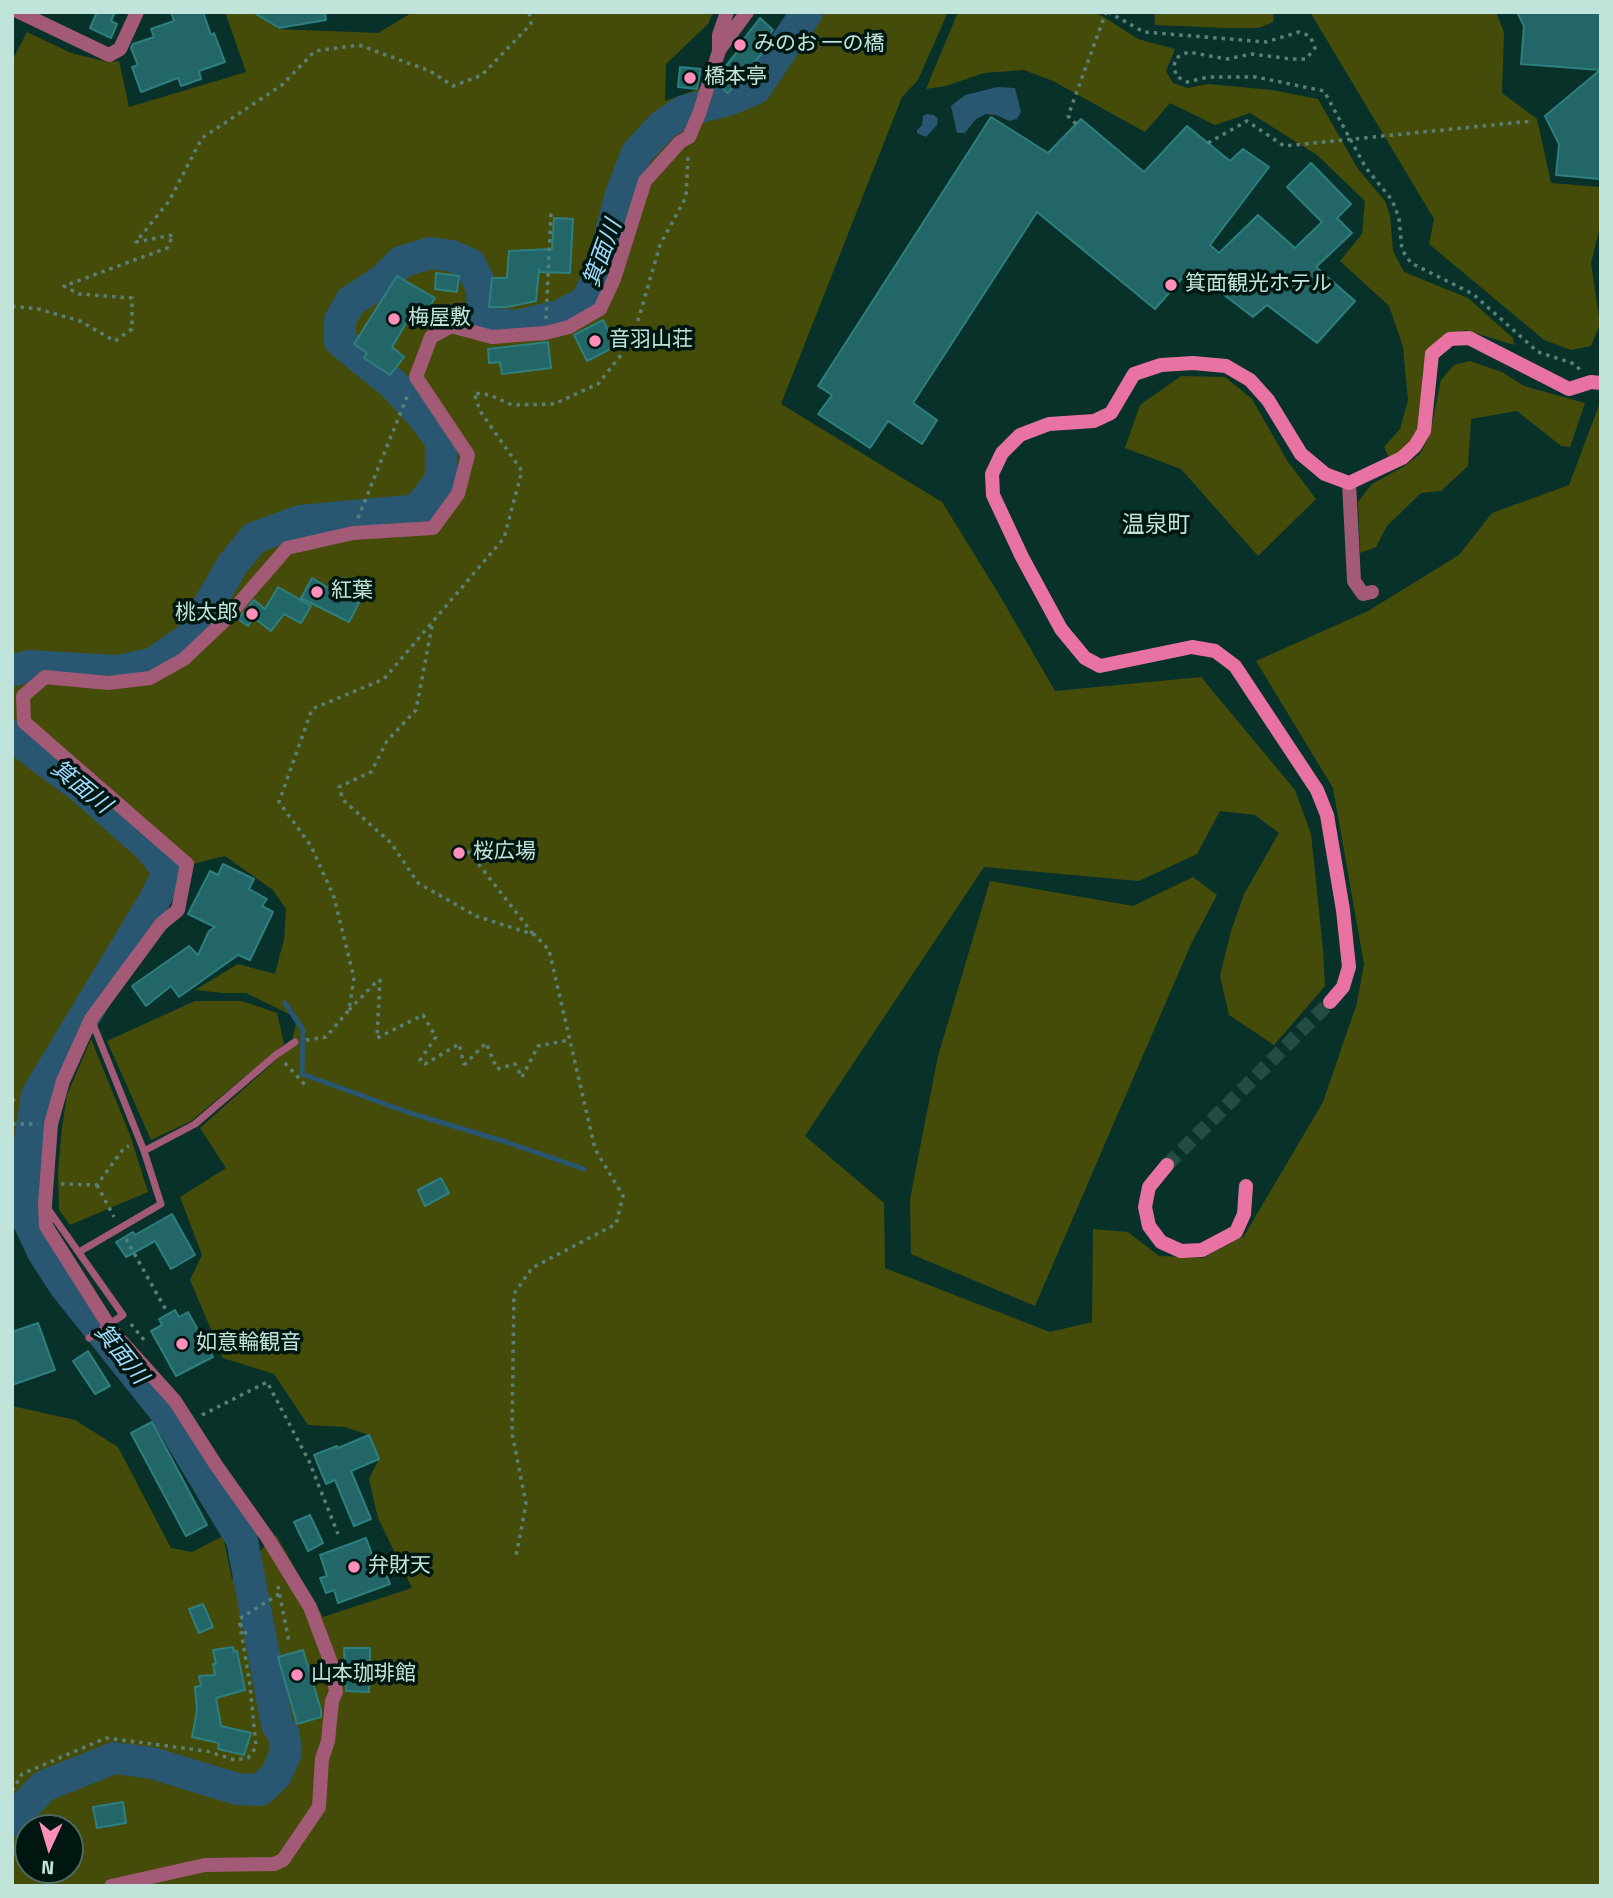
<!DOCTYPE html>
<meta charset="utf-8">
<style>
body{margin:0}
#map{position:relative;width:1613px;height:1898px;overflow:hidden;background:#083129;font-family:"Titillium Web",sans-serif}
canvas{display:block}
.frame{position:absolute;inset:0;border:14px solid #c1e4da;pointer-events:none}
.north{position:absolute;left:14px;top:1814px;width:70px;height:70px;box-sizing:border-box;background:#001711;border:2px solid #4d6961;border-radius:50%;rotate:184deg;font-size:19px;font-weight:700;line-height:28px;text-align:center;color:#c1e4da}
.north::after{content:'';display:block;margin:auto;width:24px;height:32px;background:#ff8eba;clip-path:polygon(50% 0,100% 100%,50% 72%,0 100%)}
</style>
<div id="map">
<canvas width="1613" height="1898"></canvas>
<div class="frame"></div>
<div class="north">N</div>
</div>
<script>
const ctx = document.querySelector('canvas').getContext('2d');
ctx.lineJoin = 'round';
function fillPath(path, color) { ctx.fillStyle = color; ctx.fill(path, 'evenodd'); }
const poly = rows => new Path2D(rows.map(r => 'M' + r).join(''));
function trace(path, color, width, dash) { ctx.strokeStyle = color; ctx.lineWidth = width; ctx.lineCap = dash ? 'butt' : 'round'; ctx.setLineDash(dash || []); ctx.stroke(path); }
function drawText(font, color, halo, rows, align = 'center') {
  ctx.font = font + ' "Titillium Web","Noto Sans JP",sans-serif'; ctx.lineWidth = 7; ctx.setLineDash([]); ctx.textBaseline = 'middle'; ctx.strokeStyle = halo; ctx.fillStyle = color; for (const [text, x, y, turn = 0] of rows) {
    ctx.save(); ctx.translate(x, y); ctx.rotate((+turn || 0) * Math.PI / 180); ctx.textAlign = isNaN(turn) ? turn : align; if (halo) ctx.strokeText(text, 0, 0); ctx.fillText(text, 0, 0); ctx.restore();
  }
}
fillPath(poly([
 [225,12,269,12,277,29,378,33,413,12,713,12,708,24,666,64,665,101,701,88,704,116,762,94,814,12,948,12,918,80,902,97,781,404,942,502,997,591,1055,691,1201,677,1295,790,1311,834,1323,950,1325,986,1274,1045,1229,1015,1220,976,1231,931,1244,894,1279,833,1255,815,1220,811,1197,854,1139,881,984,867,805,1136,884,1203,885,1268,1050,1332,1092,1322,1093,1229,1128,1232,1159,1256,1203,1258,1244,1236,1323,1102,1357,1003,1364,964,1333,788,1256,661,1368,611,1459,555,1492,513,1569,485,1601,400,1601,1886,12,1886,12,1406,75,1420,118,1447,171,1548,192,1552,223,1536,232,1579,276,1535,323,1617,412,1588,378,1518,369,1479,379,1459,369,1435,345,1427,308,1425,274,1374,223,1358,190,1280,202,1255,180,1197,226,1168,200,1128,274,1062,292,1042,297,1018,246,993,224,993,195,990,238,964,275,974,284,939,286,909,273,890,225,856,161,872,22,1094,12,1160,12,61,27,32,71,53,108,62,119,61,129,107,246,72],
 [28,1828,70,1828,70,1870,28,1870],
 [958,12,1096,12,1138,39,1175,49,1166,71,1173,83,1188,88,1208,84,1272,90,1318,99,1358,169,1385,201,1390,216,1393,251,1404,272,1468,298,1513,338,1514,345,1466,330,1442,337,1429,349,1423,370,1419,429,1411,442,1398,454,1389,457,1384,447,1400,429,1408,400,1403,347,1389,306,1340,261,1362,234,1365,201,1317,155,1250,113,1215,125,1170,103,1145,132,1053,81,1024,70,984,73,946,86,926,89],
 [1154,12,1274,12,1274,13,1273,22,1259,28,1225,28,1155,25],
 [1310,12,1496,12,1504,32,1502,93,1537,119,1551,183,1601,187,1601,222,1591,263,1600,324,1591,346,1571,350,1544,340,1429,244,1434,219],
 [1470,361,1502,372,1524,386,1585,403,1570,447,1561,446,1517,411,1471,419,1468,466,1441,491,1421,493,1387,526,1376,547,1360,553,1358,502,1372,484,1403,467,1420,454,1430,434,1441,380,1454,365],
 [1181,376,1225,377,1252,399,1288,462,1316,499,1258,556,1181,469,1125,448,1140,405],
 [1193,877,1217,895,1191,944,1035,1306,911,1254,910,1199,938,1056,990,881,1133,906],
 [195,1001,242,1001,277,1013,284,1044,191,1121,151,1140,107,1041],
 [91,1039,130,1135,148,1192,70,1225,59,1210,58,1171,62,1128,67,1095]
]), '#454c0a');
fillPath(poly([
 [998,87,1015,88,1021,112,1017,119,1009,121,996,115,986,114,976,119,965,133,957,133,951,106,965,95],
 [927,114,934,115,938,119,937,125,926,137,917,133,917,130,922,125,923,116]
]), '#295671');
trace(poly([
 [285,1003,303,1030,302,1074,410,1113,506,1142,584,1169]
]), '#295671', 5);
trace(poly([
 [12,671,28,666,118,671,154,663,190,638,232,565,254,538,300,521,418,510,441,479,441,440,420,413,392,383,340,341,340,320,351,301,382,281,401,262,430,253,452,256,470,264,482,288,483,323,516,326,559,316,586,302,601,271,621,194,637,153,663,125,684,111,728,100,755,89,807,12],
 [12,736,81,787,148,846,169,871,154,901,37,1095,25,1171,28,1220,43,1252,65,1286,164,1410,242,1540,277,1724,284,1735,286,1752,276,1775,260,1790,237,1789,152,1763,114,1758,44,1786,13,1818,12,1821]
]), '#295671', 32);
const building = poly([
 [97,12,115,12,111,21,117,24,111,38,90,28,97,12],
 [171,12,203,12,211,35,214,33,225,62,199,71,201,79,181,86,178,78,141,92,132,67,138,65,131,48,133,44,154,37,151,29,174,21,171,12],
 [253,12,325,12,326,20,279,28,253,12],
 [1517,12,1601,12,1600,179,1556,175,1559,144,1545,116,1600,70,1521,64,1524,26,1517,12],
 [760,18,773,30,768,36,771,39,768,43,770,44,728,93,718,85,724,68,742,46,740,44,760,18],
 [680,67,701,69,697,89,678,87,680,67],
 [991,117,1048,153,1081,119,1144,172,1187,126,1230,161,1243,149,1269,167,1210,245,1219,253,1258,215,1295,248,1322,222,1287,187,1311,163,1351,204,1337,218,1352,233,1316,267,1355,301,1317,343,1267,305,1253,317,1190,269,1155,309,1037,212,913,403,937,420,922,444,888,421,870,448,818,414,832,395,818,386,991,117],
 [554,218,573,219,570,273,540,272,539,269,536,301,507,307,489,307,492,278,507,278,509,251,552,249,554,218],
 [436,273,459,276,457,292,435,289,436,273],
 [397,276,435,298,422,319,412,313,392,347,404,357,390,375,364,358,367,353,354,344,397,276],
 [603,320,616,346,587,361,574,335,603,320],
 [548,342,551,368,502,374,500,362,489,363,488,349,548,342],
 [312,578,337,593,345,578,366,589,349,622,301,598,312,578],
 [278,587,311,606,301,623,284,614,271,631,254,618,248,626,238,619,254,600,265,609,278,587],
 [223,864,254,879,249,889,267,899,262,906,273,912,250,960,238,955,179,997,171,986,146,1006,132,986,189,946,198,955,209,931,215,927,188,914,210,871,218,875,223,864],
 [441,1178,449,1193,425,1206,418,1190,441,1178],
 [172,1214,195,1255,171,1269,155,1241,126,1257,116,1242,133,1232,135,1235,172,1214],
 [175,1310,179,1317,188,1312,213,1357,176,1376,151,1331,162,1325,159,1319,175,1310],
 [38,1323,55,1370,12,1385,12,1332,38,1323],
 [88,1351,110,1386,95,1394,73,1361,88,1351],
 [152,1422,207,1525,186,1536,131,1433,152,1422],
 [369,1435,379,1459,351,1471,371,1519,354,1526,335,1480,326,1484,314,1455,337,1446,338,1448,369,1435],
 [310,1515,323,1543,308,1551,294,1522,310,1515],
 [366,1538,373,1557,379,1555,390,1584,338,1603,334,1590,326,1593,320,1578,327,1576,320,1555,366,1538],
 [203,1604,213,1627,199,1633,189,1609,203,1604],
 [233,1647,234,1652,237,1651,245,1690,216,1698,221,1726,251,1733,244,1755,218,1749,219,1743,192,1737,197,1710,195,1687,201,1686,199,1676,215,1675,213,1664,216,1664,213,1650,233,1647],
 [344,1648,370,1648,369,1692,346,1691,344,1648],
 [303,1650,321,1710,321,1717,297,1724,278,1657,303,1650],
 [123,1802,126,1823,97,1828,93,1807,123,1802]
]);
fillPath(building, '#236667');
trace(building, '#2d7f80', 2);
trace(poly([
 [1167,1165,1330,1002]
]), '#244c44', 14, [14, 7]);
trace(poly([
 [1108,12,1144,32,1266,42,1299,32,1310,36,1315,48,1306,59,1291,59,1252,54,1227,59,1188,52,1176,58,1174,66,1176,76,1187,82,1208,77,1256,77,1324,91,1366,168,1392,200,1399,218,1402,250,1411,263,1473,294,1538,352,1575,364,1580,370],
 [1076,124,1068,116,1106,12],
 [1208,143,1247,121,1284,146,1532,121],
 [12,306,38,309,80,321,115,341,132,329,132,298,79,294,64,286,167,248,173,235,136,242,169,201,202,138,282,85,315,51,359,45,430,71,453,86,482,75,531,24,529,12],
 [546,319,551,213],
 [358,518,409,392],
 [432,626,416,710,387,741,371,772,339,787,343,800,391,843,418,883,476,916,535,935,549,950,595,1149,623,1196,616,1224,532,1268,514,1294,512,1433,526,1504,516,1556],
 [459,849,470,853,533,934],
 [380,979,377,1038,423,1015,436,1037,420,1060,425,1064,459,1044,464,1065],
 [349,1010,378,980],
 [306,1040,326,1037,349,1010,354,978,334,897,311,846,279,802,312,709,384,679,504,538,522,471,480,411,474,393,490,395,512,405,554,404,598,384,632,341,660,245,686,197,688,156],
 [285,1063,307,1087],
 [464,1065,486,1043,497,1069,515,1064,522,1077],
 [522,1077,538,1046,570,1040],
 [12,1101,19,1096],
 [12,1124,38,1124],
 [61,1184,97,1185,124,1148,129,1146],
 [97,1185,114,1217],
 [126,1239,166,1310],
 [131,1324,144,1340],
 [202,1415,267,1382,309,1461,338,1534],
 [278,1586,289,1642],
 [240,1624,248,1637],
 [12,1791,22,1774,106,1738,206,1751,235,1760,248,1758,256,1747,250,1685,239,1619,279,1594]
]), '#598077', 3.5, [3.5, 5]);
trace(poly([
 [91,1019,144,1151,195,1124,277,1054,295,1042],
 [48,1209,123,1315,89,1338],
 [79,1252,161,1204,144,1151]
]), '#a35a76', 7);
trace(poly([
 [19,12,109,55,120,49,137,12],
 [719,50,747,12],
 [1349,483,1354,581,1363,594,1372,592],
 [111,1886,205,1865,274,1864,283,1860,319,1807,322,1759,328,1741,332,1701,336,1692,331,1663,310,1607,267,1537,216,1465,175,1401,113,1332,46,1226,45,1205,51,1124,63,1081,91,1019,161,924,178,910,187,864,24,722,23,696,45,677,108,683,150,678,184,659,223,622,287,548,353,533,433,528,458,494,468,455,416,377,431,337,451,326,492,337,545,333,569,327,600,309,614,279,645,181,680,142,689,137,699,114,719,51,719,35,727,12]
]), '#a35a76', 14);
trace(poly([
 [1330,1002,1343,987,1349,967,1343,910,1327,815,1317,790,1235,666,1215,651,1192,647,1100,666,1085,658,1061,629,1022,557,993,495,992,474,1002,453,1020,435,1049,424,1094,421,1111,413,1134,374,1161,365,1193,363,1226,366,1250,380,1268,400,1301,454,1325,474,1349,483,1402,458,1415,446,1424,431,1432,354,1450,339,1469,338,1569,389,1591,382,1601,383],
 [1167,1165,1149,1187,1145,1207,1149,1226,1161,1242,1181,1251,1202,1250,1236,1232,1244,1214,1246,1186]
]), '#e873a2', 14);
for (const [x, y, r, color] of [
 [740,45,7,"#ff8eba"],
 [690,78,7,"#ff8eba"],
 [1171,285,7,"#ff8eba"],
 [394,319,7,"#ff8eba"],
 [595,341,7,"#ff8eba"],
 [317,592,7,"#ff8eba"],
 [252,614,7,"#ff8eba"],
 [459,853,7,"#ff8eba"],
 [182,1344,7,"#ff8eba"],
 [354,1567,7,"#ff8eba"],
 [297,1675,7,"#ff8eba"]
]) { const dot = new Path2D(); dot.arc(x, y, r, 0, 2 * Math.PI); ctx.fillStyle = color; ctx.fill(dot); trace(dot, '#001711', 2.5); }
drawText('21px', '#c1e4da', '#001711', [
 ["みのお 一の橋",754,45],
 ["橋本亭",704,78],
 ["箕面観光ホテル",1185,285],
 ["梅屋敷",408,319],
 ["音羽山荘",609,341],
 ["紅葉",331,592],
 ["桃太郎",238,614,"right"],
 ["桜広場",473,853],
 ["如意輪観音",196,1344],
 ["弁財天",368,1567],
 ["山本珈琲館",311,1675]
], 'left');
drawText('italic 23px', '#a0dafe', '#001711', [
 ["箕面川",604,254,-70],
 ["箕面川",80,788,39],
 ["箕面川",120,1355,51]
]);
drawText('23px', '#c1e4da', '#001711', [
 ["温泉町",1156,526]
]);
</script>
